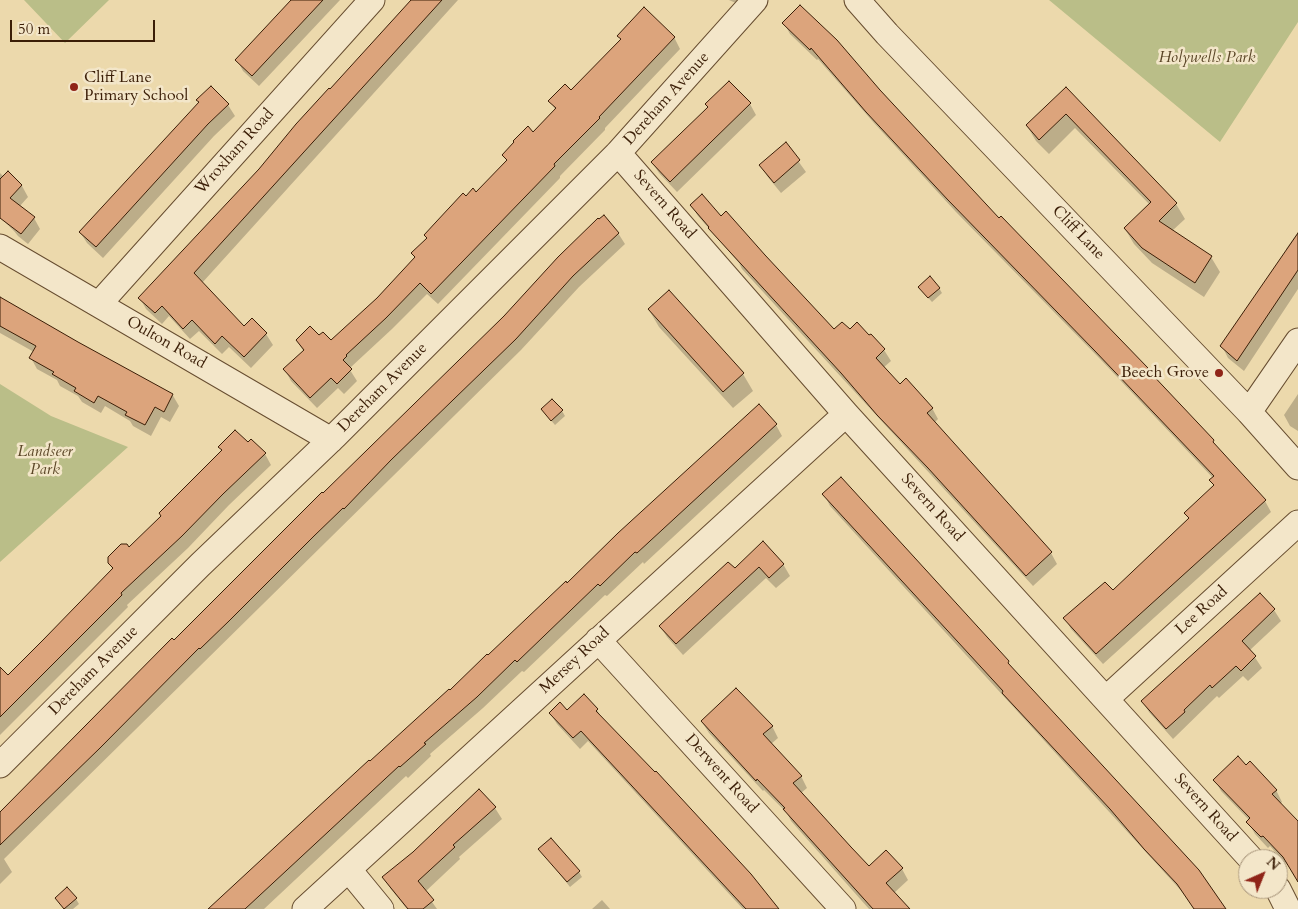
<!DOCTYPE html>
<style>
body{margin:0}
#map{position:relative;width:1298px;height:909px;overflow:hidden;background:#ecd9ac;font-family:Cardo,serif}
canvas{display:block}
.north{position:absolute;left:1238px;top:849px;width:50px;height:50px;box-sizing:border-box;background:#f3e6c9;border:1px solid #a9967b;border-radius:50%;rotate:44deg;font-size:14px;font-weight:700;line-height:20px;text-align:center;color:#3b1e07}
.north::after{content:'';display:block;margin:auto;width:18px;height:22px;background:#8f2418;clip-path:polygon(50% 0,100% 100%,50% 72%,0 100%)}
.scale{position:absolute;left:10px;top:20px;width:145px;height:22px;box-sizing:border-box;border:2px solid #3b1e07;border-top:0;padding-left:6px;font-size:15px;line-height:18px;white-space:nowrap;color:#3b1e07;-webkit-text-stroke:4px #f3e6c9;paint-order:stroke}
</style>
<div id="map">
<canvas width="1298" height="909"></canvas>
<div class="north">N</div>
<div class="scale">50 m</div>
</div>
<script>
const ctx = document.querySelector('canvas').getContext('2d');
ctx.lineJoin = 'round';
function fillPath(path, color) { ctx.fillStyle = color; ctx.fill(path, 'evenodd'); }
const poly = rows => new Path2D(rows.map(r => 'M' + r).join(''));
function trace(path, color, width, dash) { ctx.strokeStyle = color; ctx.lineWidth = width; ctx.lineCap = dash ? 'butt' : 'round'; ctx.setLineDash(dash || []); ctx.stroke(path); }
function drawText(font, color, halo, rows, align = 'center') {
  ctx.font = font + ' Cardo,serif'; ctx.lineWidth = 5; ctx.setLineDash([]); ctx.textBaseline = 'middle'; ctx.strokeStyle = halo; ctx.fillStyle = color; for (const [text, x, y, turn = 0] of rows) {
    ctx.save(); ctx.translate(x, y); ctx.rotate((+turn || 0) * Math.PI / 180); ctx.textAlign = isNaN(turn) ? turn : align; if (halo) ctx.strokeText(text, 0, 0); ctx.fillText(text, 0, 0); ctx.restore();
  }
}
fillPath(poly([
 [24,0,109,0,65,43],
 [1049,0,1298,0,1298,22,1220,142],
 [0,384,51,416,128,447,0,562]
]), '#babe88');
fillPath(poly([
 [292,0,340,0,259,86,243,71,237,60],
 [412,0,458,0,202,283,244,328,252,320,266,334,273,345,251,368,229,347,222,354,199,331,190,339,169,316,162,324,146,309,140,298,260,169],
 [729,0,740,0,738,4],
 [784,23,879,91,999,220,1147,369,1151,376,1213,441,1217,449,1265,501,1271,512,1103,664,1071,629,1065,618,1112,591,1190,520,1186,513,1214,486,1211,480,1213,478,1102,361,956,212,874,123,818,59,817,60,790,34],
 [619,36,674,37,680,49,605,128,605,130,560,176,560,178,438,304,427,294,392,329,351,367,350,370,357,381,344,394,338,388,317,408,291,381,285,370,304,352,297,341,319,337,331,342,378,299,416,259,412,253,427,239,425,235,466,197,476,193,507,161,503,155,533,133,556,111,550,101,571,92,621,40],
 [1066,89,1176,204,1185,219,1172,231,1211,257,1220,272,1204,297,1152,263,1134,244,1125,229,1150,205,1075,128,1049,154,1036,141,1027,126],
 [200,103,228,105,235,116,214,136,103,258,87,243,80,232],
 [750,104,756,115,677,192,659,173,652,162,709,107],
 [786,144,806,172,781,193,767,176,761,165],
 [0,173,4,177,8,173,22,186,28,197,19,207,34,218,40,229,28,244,18,236,14,231,0,217],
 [691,205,721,217,834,331,850,331,869,337,871,336,884,350,891,361,883,368,900,386,932,408,938,419,934,423,1051,553,1057,564,1033,586,742,269,739,263,698,216],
 [1298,232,1298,289,1244,371,1228,358,1222,346,1287,251,1286,249],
 [618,233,625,244,579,287,521,350,4,859,12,872,0,884,0,813,323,495],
 [939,288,942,293,932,302,923,292],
 [0,297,77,343,172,394,179,406,170,422,161,417,151,436,133,426,130,421,105,406,101,413,82,402,78,396,60,386,57,380,37,369,31,358,34,352,0,333],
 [649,310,743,374,753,391,733,408,659,327],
 [1298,394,1298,431,1290,426,1284,415],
 [542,410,562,411,565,416,555,425],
 [776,425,782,436,644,564,643,562,607,596,605,595,524,672,522,671,483,708,430,754,431,756,408,778,406,776,264,909,210,909,567,584],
 [248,444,265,454,271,465,229,505,188,548,127,605,128,607,0,735,0,683,113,570,109,563,129,548,162,516,222,451,220,447],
 [841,478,1008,662,1014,671,1225,909,1194,909,1185,895,830,506,824,494],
 [763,543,783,564,790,576,776,588,766,578,683,655,667,637,660,626,735,570],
 [1260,595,1274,610,1281,621,1250,650,1262,668,1248,681,1243,676,1219,698,1217,696,1173,739,1149,712,1142,701],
 [597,710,602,718,778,909,743,909,588,741,580,749,557,724,550,713],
 [702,722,772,726,778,738,771,744,801,776,807,788,801,793,869,868,902,869,908,880,894,893,908,909,869,909,791,821,787,813,764,790,763,791,709,733],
 [1215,780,1276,790,1282,802,1280,804,1298,823,1298,880,1291,869,1270,846,1268,848,1255,834,1248,822,1250,821,1221,791],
 [495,808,502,819,459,857,460,859,425,892,437,909,407,909,390,888,383,877],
 [540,849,579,872,582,877,570,887],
 [56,898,76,899,79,904,73,909,64,909],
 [602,900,610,909,592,909]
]), '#0003');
const building = poly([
 [291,0,323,0,252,76,235,60,291,0],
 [411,0,442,0,194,273,244,326,252,318,267,333,244,357,222,336,215,344,192,320,183,329,162,306,155,313,138,298,259,169,296,124,329,88,330,89,411,0],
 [800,5,837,40,880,90,999,218,1001,216,1148,368,1147,369,1214,440,1213,442,1266,500,1096,654,1063,618,1105,582,1113,590,1189,518,1184,513,1214,485,1209,480,1214,476,1094,350,948,200,866,112,811,48,810,50,782,23,800,5],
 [644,7,675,37,599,117,600,118,554,164,555,166,431,294,420,283,386,318,346,355,347,356,343,360,352,369,337,384,331,378,310,398,283,369,304,350,296,340,310,326,319,335,323,332,331,340,377,298,415,257,411,253,427,238,424,235,436,222,463,193,466,196,473,188,476,192,507,160,502,155,514,142,513,141,528,126,533,132,556,108,548,101,565,84,571,90,621,39,617,36,644,7],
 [729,81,751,103,670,182,651,162,708,107,705,104,729,81],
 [211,86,229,104,208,124,96,247,79,232,199,102,196,100,211,86],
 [1066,87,1177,203,1159,221,1212,256,1195,283,1142,248,1124,228,1151,202,1066,114,1039,140,1026,125,1066,87],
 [786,142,800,160,774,183,759,165,786,142],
 [8,171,22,185,10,198,35,217,21,234,0,218,0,179,8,171],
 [702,194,721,216,726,211,765,255,834,329,842,322,850,329,857,322,869,335,871,334,885,349,876,358,900,384,906,378,933,408,927,413,1052,552,1026,576,928,468,877,415,841,373,708,228,709,227,690,205,702,194],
 [604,215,619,233,573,276,516,339,391,460,344,509,343,508,314,536,229,621,200,649,199,648,100,748,0,845,0,812,172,638,174,640,322,492,323,493,504,316,558,257,598,218,599,219,604,215],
 [1298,233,1298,270,1237,361,1220,346,1298,233],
 [930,276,940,288,928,298,918,287,930,276],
 [669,290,744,373,723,392,648,309,669,290],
 [0,297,78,342,173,394,164,412,155,407,145,425,125,415,127,412,98,396,94,403,74,391,76,388,52,374,54,372,29,358,36,346,0,326,0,297],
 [552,399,563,410,551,421,541,409,552,399],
 [759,404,777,424,637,553,635,552,600,586,598,584,517,662,515,660,477,697,424,743,426,744,400,767,399,766,245,909,208,909,369,760,370,761,449,689,450,690,487,654,488,655,566,581,567,583,618,533,759,404],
 [235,430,248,442,251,439,266,453,223,494,182,536,121,593,122,595,0,717,0,667,8,675,43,640,113,568,108,563,108,557,121,544,127,544,129,547,161,516,159,513,222,450,218,447,235,430],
 [841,477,1009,661,1008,663,1199,870,1226,909,1194,909,1177,884,1144,849,1110,809,1002,693,1003,691,822,494,841,477],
 [763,541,784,564,769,578,759,567,676,644,659,626,728,562,735,568,763,541],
 [1260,593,1275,609,1242,641,1256,656,1241,671,1236,666,1212,688,1210,685,1184,710,1185,712,1166,729,1141,701,1260,593],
 [736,688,773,726,763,734,802,776,793,783,851,847,869,866,886,850,903,868,886,883,910,909,873,909,783,809,785,808,757,779,756,781,701,721,736,688],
 [584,694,598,709,596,711,655,772,656,771,751,874,779,909,746,909,581,731,573,738,549,713,560,702,567,710,584,694],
 [1238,756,1246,765,1250,761,1277,790,1272,794,1298,821,1298,882,1283,857,1263,836,1261,837,1246,822,1250,818,1213,780,1238,756],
 [479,789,496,807,453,845,455,847,418,881,434,900,423,909,408,909,382,877,413,852,479,789],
 [551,838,580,871,567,882,538,849,551,838],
 [67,887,77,898,64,909,55,898,67,887]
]);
fillPath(building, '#dca47c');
trace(building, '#3b1e07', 1);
const minor = poly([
 [857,0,887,34,1249,412,1298,467],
 [618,153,846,414,1251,859],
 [0,247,331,440],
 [99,304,372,0],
 [1249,412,1298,341],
 [598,640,843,909],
 [1107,698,1298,523],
 [0,765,200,565,336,435,618,153,755,0],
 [349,870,381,909],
 [1278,889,1288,909],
 [305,909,846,414]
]);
trace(minor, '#674d30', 27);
trace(minor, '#f3e6c9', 25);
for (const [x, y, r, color] of [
 [74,87,5,"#8f2418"],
 [1219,373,5,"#8f2418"]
]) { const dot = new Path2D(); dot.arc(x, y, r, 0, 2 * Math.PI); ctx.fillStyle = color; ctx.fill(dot); trace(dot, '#f3e6c9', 2); }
drawText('italic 16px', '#5b4627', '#f3e6c9', [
 ["Holywells Park",1207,58],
 ["Landseer",45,452],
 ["Park",45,470]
]);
drawText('16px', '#3b1e07', '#f3e6c9', [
 ["Cliff Lane",84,78],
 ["Primary School",84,96],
 ["Beech Grove",1209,373,"right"]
], 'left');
drawText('16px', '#3b1e07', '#f3e6c9', [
 ["Dereham Avenue",667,99,-48],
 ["Wroxham Road",235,152,-48],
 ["Severn Road",664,205,49],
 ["Cliff Lane",1078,233,46],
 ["Oulton Road",166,343,30],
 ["Dereham Avenue",383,388,-45],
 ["Severn Road",932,508,48],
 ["Lee Road",1202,611,-42],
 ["Mersey Road",575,661,-43],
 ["Dereham Avenue",94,671,-45],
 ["Derwent Road",721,774,48],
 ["Severn Road",1205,808,48]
]);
</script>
